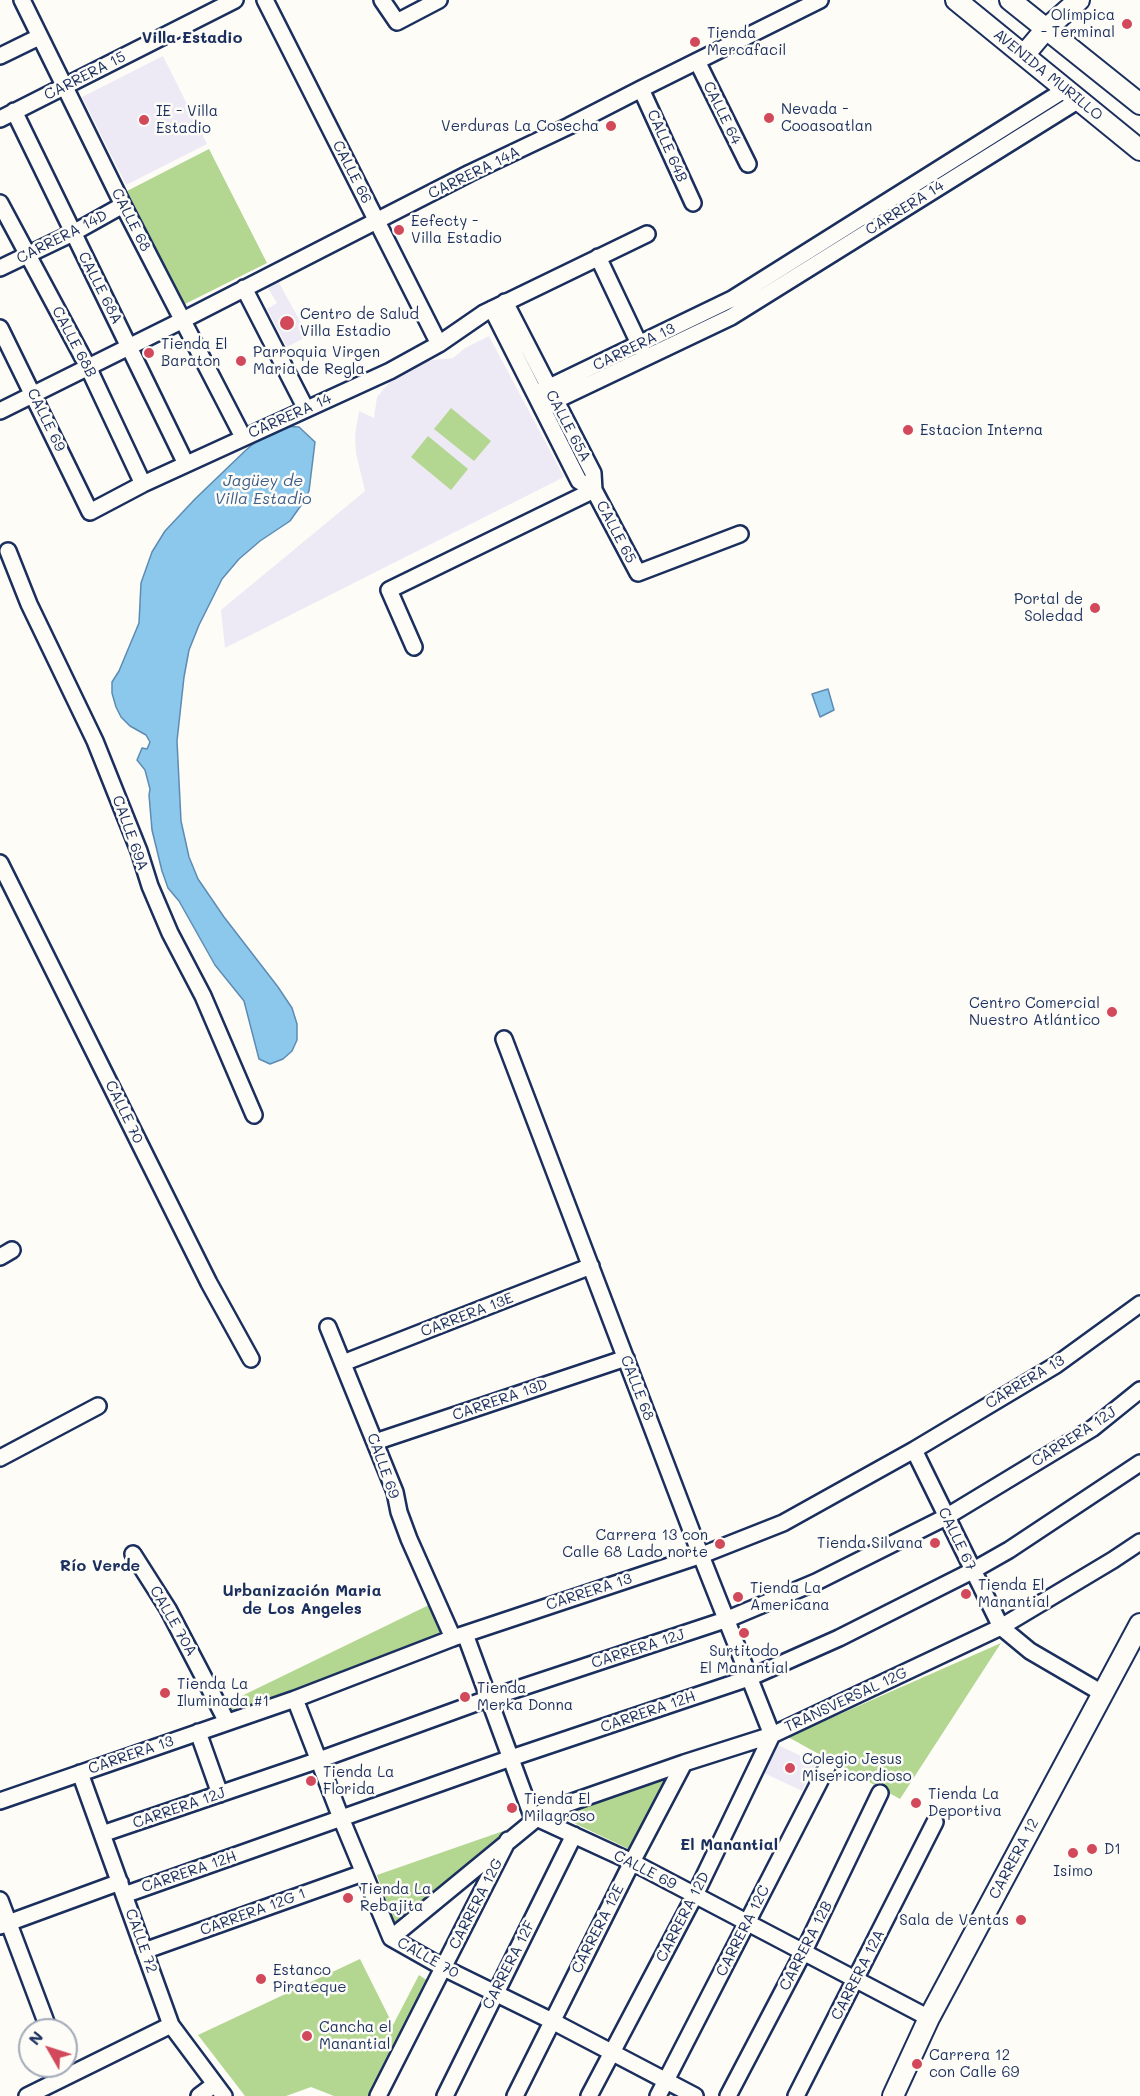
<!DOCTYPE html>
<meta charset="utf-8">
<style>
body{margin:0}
#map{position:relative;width:1140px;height:2096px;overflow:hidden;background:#fdfcf7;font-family:Mali,sans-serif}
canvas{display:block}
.north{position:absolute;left:18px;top:2018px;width:60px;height:60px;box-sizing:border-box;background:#fdfcf7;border:2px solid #a3aaba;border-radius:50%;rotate:309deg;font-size:16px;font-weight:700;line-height:24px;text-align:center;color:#1b2f5e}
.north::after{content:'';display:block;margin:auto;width:21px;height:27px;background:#d1495b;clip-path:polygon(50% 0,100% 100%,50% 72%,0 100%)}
</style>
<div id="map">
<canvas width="1140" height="2096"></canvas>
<div class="north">N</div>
</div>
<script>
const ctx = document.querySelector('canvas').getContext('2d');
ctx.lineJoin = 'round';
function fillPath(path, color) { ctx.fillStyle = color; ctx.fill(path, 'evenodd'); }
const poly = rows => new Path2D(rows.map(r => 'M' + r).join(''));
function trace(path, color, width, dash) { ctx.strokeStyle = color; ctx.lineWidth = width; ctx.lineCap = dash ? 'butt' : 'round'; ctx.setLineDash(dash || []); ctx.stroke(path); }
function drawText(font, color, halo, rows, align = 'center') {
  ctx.font = font + ' Mali,sans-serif'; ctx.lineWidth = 5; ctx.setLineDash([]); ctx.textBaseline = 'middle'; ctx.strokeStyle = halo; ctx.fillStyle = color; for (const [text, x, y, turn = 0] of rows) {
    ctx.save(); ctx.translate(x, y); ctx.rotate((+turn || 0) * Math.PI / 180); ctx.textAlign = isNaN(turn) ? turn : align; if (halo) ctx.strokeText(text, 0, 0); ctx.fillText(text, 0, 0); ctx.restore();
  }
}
fillPath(poly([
 [163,56,207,144,126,185,82,97],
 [277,279,308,336,287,347,267,309,277,303,266,285],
 [489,336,564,477,225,648,221,610,365,491,356,453,355,436,359,411,374,418,377,397,394,377,416,364,433,360,453,358,465,348],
 [778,1745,816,1763,802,1791,764,1773]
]), '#edeaf5');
fillPath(poly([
 [209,149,267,263,185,304,127,191],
 [451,408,491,441,474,461,434,429],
 [428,436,468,469,451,490,411,457],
 [431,1604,445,1636,228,1716,223,1705],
 [1001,1643,900,1799,788,1737],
 [674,1774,633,1851,557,1815],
 [512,1828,439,1890,395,1925,377,1875],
 [360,1959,393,2025,419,1975,431,1983,374,2096,334,2096,311,2087,286,2096,245,2096,198,2035]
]), '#b3d691');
const water = poly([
 [282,426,299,427,315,442,309,491,302,504,290,521,260,541,239,559,222,579,199,625,189,650,184,677,177,741,181,821,189,857,198,879,224,917,278,987,292,1008,297,1024,297,1040,292,1051,283,1059,270,1064,259,1059,244,1001,215,965,179,901,168,888,162,871,152,830,149,795,150,789,145,770,137,760,142,748,147,749,150,742,146,735,130,726,121,717,116,707,112,693,112,682,119,671,139,623,141,583,152,552,165,531,195,499,246,450,267,432,282,426],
 [828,689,834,710,820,717,812,694,828,689]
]);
fillPath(water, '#8bc8eb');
trace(water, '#5e8bb3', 1.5);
const minor = poly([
 [22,0,123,205,243,437],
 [265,0,439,344],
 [382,0,397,22,439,0],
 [0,56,39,37],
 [697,61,748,164],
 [641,89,693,203],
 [14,111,186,464],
 [0,119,235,0],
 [0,203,88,367,143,484],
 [598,257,643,352],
 [0,268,73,233,123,205],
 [244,288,306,409],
 [505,302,593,473,594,490,638,573,740,534],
 [492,309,579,481,594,490],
 [0,328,90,512,143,484,390,371,439,344,484,313,647,234],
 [535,394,732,299,1066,89],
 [542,407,731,317,1079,100],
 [0,411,183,320,470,173,569,126,641,89,820,0],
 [8,551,29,604,95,741,139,851,150,886,170,933,203,996,254,1115],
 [414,647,389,590,594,490],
 [0,863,209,1283,251,1359],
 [504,1039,696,1543,772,1735,695,1895,589,2096],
 [0,1257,12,1250],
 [328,1327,395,1492,399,1512,409,1539,453,1638],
 [343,1363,591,1266],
 [375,1442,626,1358],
 [914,1450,1001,1627,1030,1651,1102,1693],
 [0,1458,98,1406],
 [133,1554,168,1609,227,1722],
 [465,1634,532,1816,632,1862,929,2018],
 [295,1699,341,1818,391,1938,444,1968,552,2021,695,2096],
 [198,1732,220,1794],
 [80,1773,171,2025,224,2096],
 [0,1801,295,1699,453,1638,702,1555,783,1523,914,1450,1056,1365,1140,1304],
 [532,1816,684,1763,772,1735,1001,1627,1113,1560,1140,1542],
 [102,1834,319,1760,487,1699,728,1619,816,1582,946,1517,1093,1428,1140,1390],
 [124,1895,511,1758,749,1678,839,1638,972,1571,1009,1550,1140,1463],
 [0,1900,49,2030],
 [0,1926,120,1882],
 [391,1938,537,1818],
 [144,1951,363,1873],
 [27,2096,171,2025],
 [199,2096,215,2084],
 [378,2096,508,1840],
 [445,2096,574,1835],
 [515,2096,632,1862,684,1763],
 [658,2096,828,1765],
 [728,2096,804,1951,880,1793],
 [796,2096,935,1822]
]);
const major = poly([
 [956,0,1140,150],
 [1010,0,1140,104],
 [1024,55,1046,29,1079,0],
 [893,2096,929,2018,1140,1624]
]);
trace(minor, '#1b2f5e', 20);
trace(major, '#1b2f5e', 24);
trace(minor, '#fdfcf7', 15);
trace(major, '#fdfcf7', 20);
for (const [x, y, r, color] of [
 [1127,24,6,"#d1495b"],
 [695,42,6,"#d1495b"],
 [769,118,6,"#d1495b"],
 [144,120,6,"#d1495b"],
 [611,126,6,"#d1495b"],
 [399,230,6,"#d1495b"],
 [287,323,8,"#d1495b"],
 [149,353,6,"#d1495b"],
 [241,361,6,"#d1495b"],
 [908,430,6,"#d1495b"],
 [1095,608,6,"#d1495b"],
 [1112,1012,6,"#d1495b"],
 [935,1543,6,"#d1495b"],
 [720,1544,6,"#d1495b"],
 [966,1594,6,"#d1495b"],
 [738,1597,6,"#d1495b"],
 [744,1633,6,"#d1495b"],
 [165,1693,6,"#d1495b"],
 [465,1697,6,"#d1495b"],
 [790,1768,6,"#d1495b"],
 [311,1781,6,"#d1495b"],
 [916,1803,6,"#d1495b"],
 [512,1808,6,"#d1495b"],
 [1092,1849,6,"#d1495b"],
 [1073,1853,6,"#d1495b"],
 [348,1898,6,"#d1495b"],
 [1021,1920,6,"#d1495b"],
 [261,1979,6,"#d1495b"],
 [307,2036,6,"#d1495b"],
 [917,2064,6,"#d1495b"]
]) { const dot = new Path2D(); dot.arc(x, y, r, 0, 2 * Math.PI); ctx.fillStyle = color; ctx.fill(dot); trace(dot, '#fdfcf7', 2); }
drawText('15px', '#1b2f5e', '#fdfcf7', [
 ["Olímpica",1115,15,"right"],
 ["- Terminal",1115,32,"right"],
 ["Tienda",707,33],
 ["Mercafacil",707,50],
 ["Nevada -",781,109],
 ["Cooasoatlan",781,126],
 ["IE - Villa",156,111],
 ["Estadio",156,128],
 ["Verduras La Cosecha",599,126,"right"],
 ["Eefecty -",411,221],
 ["Villa Estadio",411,238],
 ["Centro de Salud",300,314],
 ["Villa Estadio",300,331],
 ["Tienda El",161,344],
 ["Baraton",161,361],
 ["Parroquia Virgen",253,352],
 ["Maria de Regla",253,369],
 ["Estacion Interna",920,430],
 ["Portal de",1083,599,"right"],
 ["Soledad",1083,616,"right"],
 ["Centro Comercial",1100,1003,"right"],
 ["Nuestro Atlántico",1100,1020,"right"],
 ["Carrera 13 con",708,1535,"right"],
 ["Calle 68 Lado norte",708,1552,"right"],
 ["Tienda Silvana",923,1543,"right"],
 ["Tienda El",978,1585],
 ["Manantial",978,1602],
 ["Tienda La",750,1588],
 ["Americana",750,1605],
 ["Surtitodo",744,1651,"center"],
 ["El Manantial",744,1668,"center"],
 ["Tienda La",177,1684],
 ["Iluminada #1",177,1701],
 ["Tienda",477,1688],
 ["Merka Donna",477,1705],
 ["Colegio Jesus",802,1759],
 ["Misericordioso",802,1776],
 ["Tienda La",323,1772],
 ["Florida",323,1789],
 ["Tienda La",928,1794],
 ["Deportiva",928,1811],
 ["Tienda El",524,1799],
 ["Milagroso",524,1816],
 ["D1",1104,1849],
 ["Isimo",1073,1871,"center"],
 ["Tienda La",360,1889],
 ["Rebajita",360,1906],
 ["Sala de Ventas",1009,1920,"right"],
 ["Estanco",273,1970],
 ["Pirateque",273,1987],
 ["Cancha el",319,2027],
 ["Manantial",319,2044],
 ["Carrera 12",929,2055],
 ["con Calle 69",929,2072]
], 'left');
drawText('15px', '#1b2f5e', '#fdfcf7', [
 ["AVENIDA MURILLO",1048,75,39],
 ["CARRERA 15",85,76,-27],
 ["CALLE 64",722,113,64],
 ["CALLE 64B",667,146,66],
 ["CALLE 66",352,172,63],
 ["CARRERA 14A",474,173,-26],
 ["CARRERA 14",905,208,-32],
 ["CALLE 68",131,220,63],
 ["CARRERA 14D",62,237,-27],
 ["CALLE 68A",100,288,63],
 ["CALLE 68B",74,342,62],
 ["CARRERA 13",634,347,-26],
 ["CARRERA 14",290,416,-24],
 ["CALLE 69",46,420,64],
 ["CALLE 65A",568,426,62],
 ["CALLE 65",616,532,62],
 ["CALLE 69A",130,833,70],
 ["CALLE 70",124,1112,64],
 ["CARRERA 13E",467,1315,-21],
 ["CARRERA 13",1025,1382,-31],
 ["CALLE 68",637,1388,69],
 ["CARRERA 13D",500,1400,-19],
 ["CARRERA 12J",1074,1437,-33],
 ["CALLE 69",383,1466,70],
 ["CALLE 67",957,1539,64],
 ["CARRERA 13",589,1592,-18],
 ["CALLE 70A",173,1621,60],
 ["CARRERA 12J",638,1649,-18],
 ["TRANSVERSAL 12G",846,1700,-25],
 ["CARRERA 12H",648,1712,-19],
 ["CARRERA 13",131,1755,-19],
 ["CARRERA 12J",179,1808,-19],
 ["CARRERA 12",1014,1859,-62],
 ["CALLE 69",645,1870,27],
 ["CARRERA 12H",189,1872,-19],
 ["CARRERA 12G",476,1904,-63],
 ["CARRERA 12G 1",253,1912,-20],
 ["CARRERA 12D",683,1917,-63],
 ["CARRERA 12E",598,1929,-63],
 ["CARRERA 12C",743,1931,-63],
 ["CALLE 72",141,1941,70],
 ["CARRERA 12B",806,1946,-63],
 ["CALLE 70",428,1958,29],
 ["CARRERA 12F",509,1965,-63],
 ["CARRERA 12A",858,1975,-63]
]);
drawText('bold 16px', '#1b2f5e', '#fdfcf7', [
 ["Villa Estadio",192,38],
 ["Río Verde",100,1566],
 ["Urbanización Maria",302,1591],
 ["de Los Angeles",302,1609],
 ["El Manantial",729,1845]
]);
drawText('italic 16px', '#3d5d88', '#fdfcf7', [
 ["Jagüey de",263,481],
 ["Villa Estadio",263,499]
]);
</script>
